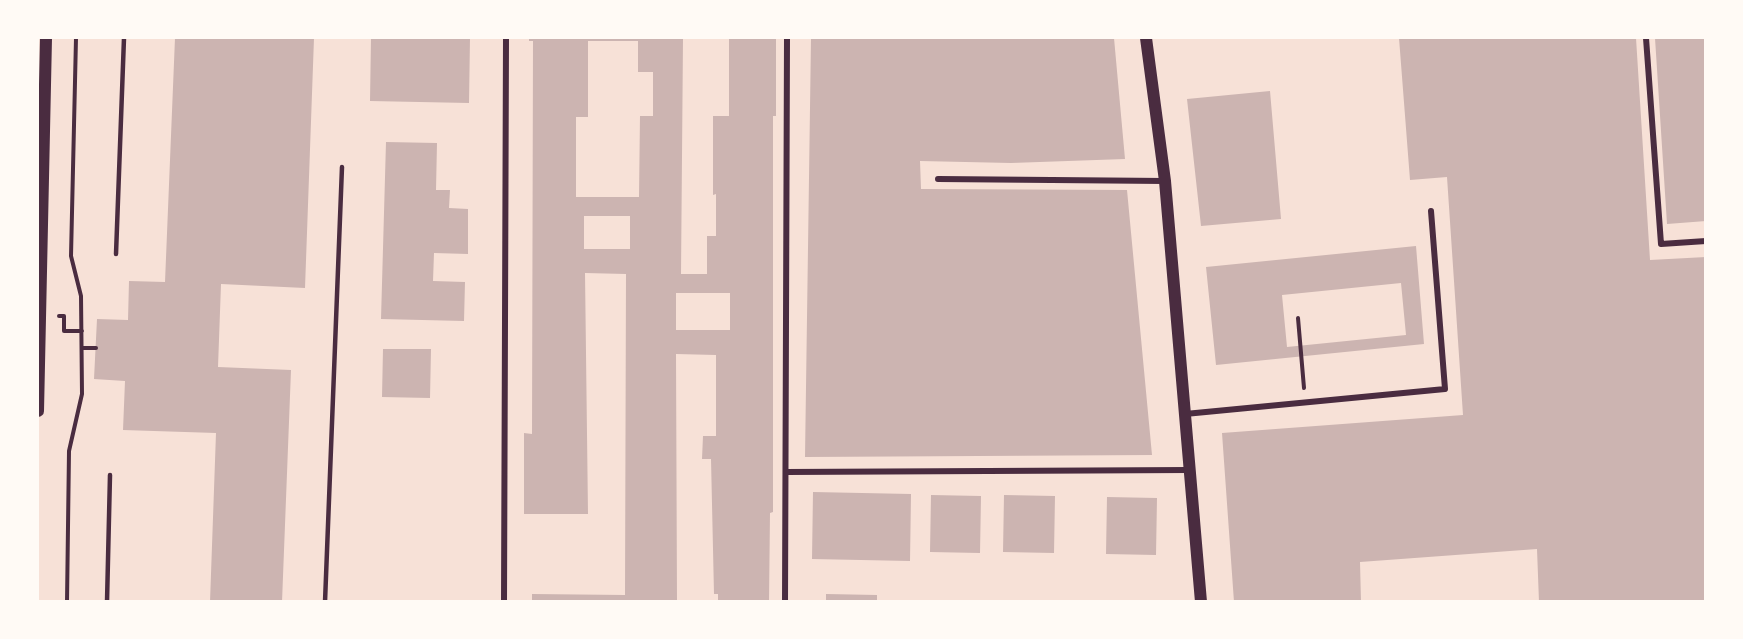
<!DOCTYPE html>
<style>
body{margin:0}
#map{position:relative;width:1743px;height:639px;overflow:hidden;background:#f7e1d7;font-family:Georgia,serif}
canvas{display:block}
.frame{position:absolute;inset:0;border:39px solid #fffaf5;pointer-events:none}
</style>
<div id="map">
<canvas width="1743" height="639"></canvas>
<div class="frame"></div>
</div>
<script>
const ctx = document.querySelector('canvas').getContext('2d');
ctx.lineJoin = 'round';
function fillPath(path, color) { ctx.fillStyle = color; ctx.fill(path, 'evenodd'); }
const poly = rows => new Path2D(rows.map(r => 'M' + r).join(''));
function trace(path, color, width, dash) { ctx.strokeStyle = color; ctx.lineWidth = width; ctx.lineCap = dash ? 'butt' : 'round'; ctx.setLineDash(dash || []); ctx.stroke(path); }
fillPath(poly([
 [175,38,314,38,305,288,221,284,218,367,291,370,282,602,210,602,216,433,123,430,125,381,94,379,97,319,128,320,129,281,165,282],
 [371,38,470,38,469,103,370,101],
 [529,38,683,38,681,274,707,274,707,236,716,236,716,194,713,195,713,116,729,116,729,38,776,38,776,116,773,116,773,512,770,513,769,602,718,602,718,594,714,594,711,459,702,459,703,436,716,436,716,355,676,354,677,602,532,602,532,594,625,595,626,274,585,273,588,514,524,514,524,433,532,434,533,41,529,41],
 [588,41,638,41,638,72,653,72,653,116,640,116,639,197,576,197,576,117,588,117],
 [584,216,630,216,630,249,584,249],
 [676,293,730,293,730,330,676,330],
 [811,38,1114,38,1125,159,1011,163,920,161,921,189,1127,190,1152,455,805,457],
 [1399,38,1636,38,1650,260,1706,257,1706,602,1539,602,1537,549,1360,562,1361,602,1234,602,1222,433,1463,415,1447,177,1410,180],
 [1655,38,1706,38,1706,221,1667,224],
 [1270,91,1281,219,1201,226,1187,99],
 [386,142,437,143,436,190,450,190,449,208,468,209,468,254,434,253,433,281,465,282,464,321,381,319],
 [1416,246,1424,344,1216,365,1206,267],
 [1401,283,1406,335,1287,347,1282,295],
 [383,349,431,349,430,398,382,397],
 [813,492,911,494,910,561,812,559],
 [931,495,981,496,980,553,930,552],
 [1004,495,1055,496,1054,553,1003,552],
 [1107,497,1157,498,1156,555,1106,554],
 [826,594,877,595,877,602,826,602]
]), '#ccb4b1');
trace(poly([
 [59,316,64,316,64,331,82,331],
 [1298,318,1304,388],
 [82,348,96,348],
 [67,602,69,451,82,394,81,296,71,256,76,38]
]), '#4a2c40', 4);
trace(poly([
 [116,254,124,38],
 [107,602,110,475],
 [325,602,342,167]
]), '#4a2c40', 4.5);
trace(poly([
 [1646,38,1661,244,1706,241],
 [938,179,1165,181],
 [1185,414,1445,389,1431,211],
 [786,472,1189,470],
 [504,602,506,38],
 [785,602,787,38]
]), '#4a2c40', 6);
trace(poly([
 [1146,38,1165,181,1201,602],
 [38,411,46,38]
]), '#4a2c40', 12);
</script>
